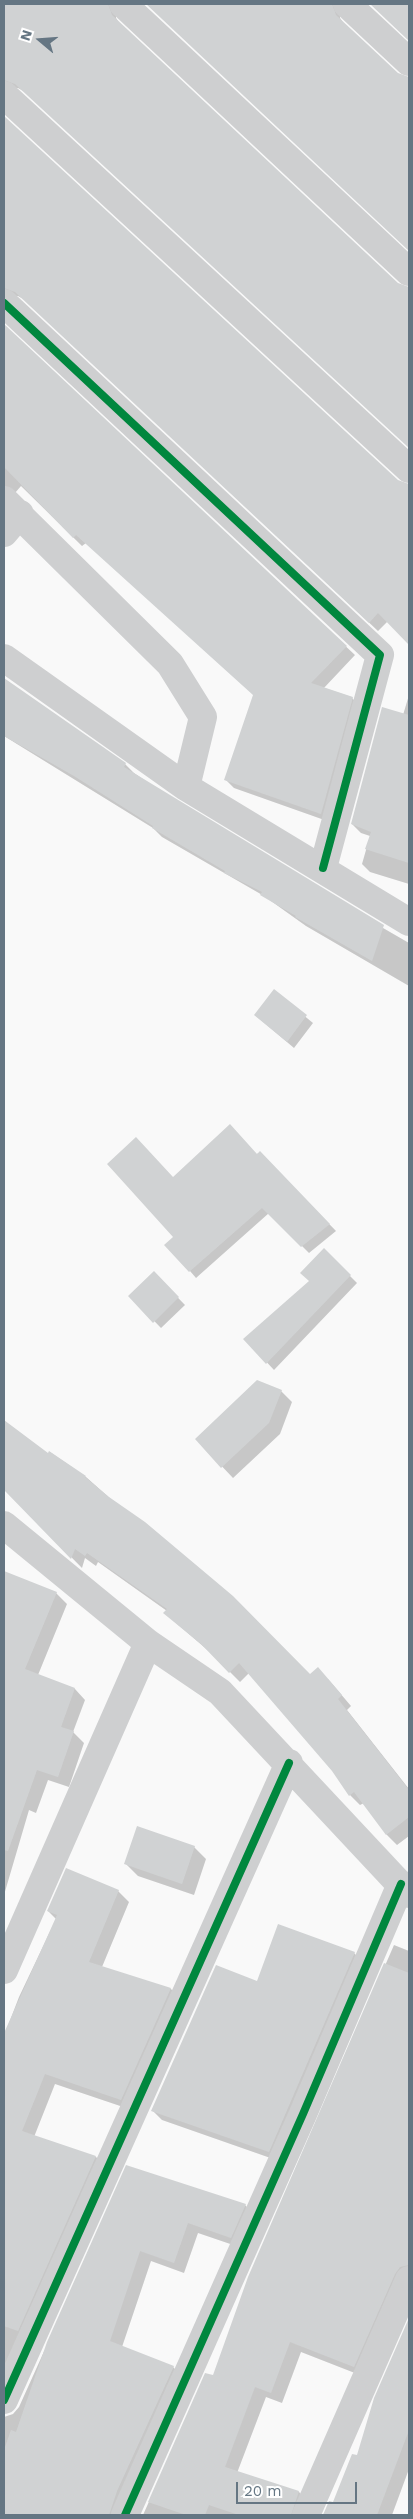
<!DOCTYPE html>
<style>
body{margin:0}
#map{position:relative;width:413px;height:2519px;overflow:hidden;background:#f9f9f9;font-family:"Work Sans",sans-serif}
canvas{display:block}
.frame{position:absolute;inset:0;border:5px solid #657683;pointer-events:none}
.north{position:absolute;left:15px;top:15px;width:50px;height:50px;-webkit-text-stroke:4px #fff;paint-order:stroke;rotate:288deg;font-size:14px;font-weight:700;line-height:20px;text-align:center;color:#657683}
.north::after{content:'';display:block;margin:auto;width:18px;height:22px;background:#657683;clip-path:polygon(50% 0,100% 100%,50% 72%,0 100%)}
.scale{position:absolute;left:236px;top:2482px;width:121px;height:22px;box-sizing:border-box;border:2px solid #657683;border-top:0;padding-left:6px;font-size:15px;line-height:18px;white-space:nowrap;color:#657683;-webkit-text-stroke:4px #fff;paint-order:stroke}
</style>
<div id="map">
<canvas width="413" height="2519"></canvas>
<div class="frame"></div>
<div class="north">N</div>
<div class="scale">20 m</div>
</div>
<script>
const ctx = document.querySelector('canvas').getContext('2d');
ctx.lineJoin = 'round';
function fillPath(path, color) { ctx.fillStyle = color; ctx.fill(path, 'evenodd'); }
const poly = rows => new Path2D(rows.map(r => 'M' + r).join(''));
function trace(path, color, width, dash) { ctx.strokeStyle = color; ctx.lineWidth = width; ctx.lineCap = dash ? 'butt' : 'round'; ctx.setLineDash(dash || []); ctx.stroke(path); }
fillPath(poly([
 [4,4,119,4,116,10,116,18,120,24,398,284,409,288,409,447,25,92,18,88,9,88,4,92],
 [147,4,343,4,340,9,340,18,344,24,398,74,409,78,409,250],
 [371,4,409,4,409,40],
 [4,118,398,482,409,485,409,499,406,499,399,528,409,531,409,643,388,621,378,631,25,300,18,296,8,297,4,300],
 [4,326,355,655,323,689,352,698,361,707,330,822,234,788,225,779,254,695,86,543,82,546,21,486,15,493,4,496],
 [4,680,125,764,134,773,243,847,409,943,409,986,306,926,264,896,162,837,153,828,4,736],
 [409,695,409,884,370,872,362,864,370,836,361,833,352,824,403,715],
 [274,991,313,1023,294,1048,255,1015],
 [260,1153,336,1231,309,1253,269,1213,196,1278,190,1271,175,1237,173,1178],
 [324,1250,357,1283,274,1370,245,1339,311,1281],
 [154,1273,185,1305,161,1328,130,1296],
 [281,1391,292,1402,280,1434,233,1478,196,1439],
 [4,1422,48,1455,50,1452,86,1477,310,1676,328,1679,351,1706,347,1710,409,1789,409,1836,397,1845,387,1835,364,1803,360,1805,350,1795,333,1770,249,1673,240,1682,211,1653,176,1623,165,1613,167,1611,98,1562,96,1566,85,1558,82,1568,4,1489],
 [9,1574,56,1593,67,1604,38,1675,75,1689,85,1700,73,1732,84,1743,69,1787,48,1780,36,1813,29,1810,4,1895,4,1587],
 [194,1847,206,1859,194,1895,138,1876,126,1864],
 [118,1891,129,1902,102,1967,171,1989,181,2000,132,2110,55,2084,34,2137,96,2157,106,2167,4,2397,4,2036,19,1997,56,1919,48,1911],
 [394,1945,409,1951,409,2280,365,2377,301,2352,282,2403,266,2397,237,2473,299,2492,309,2503,305,2515,143,2515,206,2374,214,2377,249,2278],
 [354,1953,364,1963,279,2161,162,2120,152,2110,257,1983],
 [127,2167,245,2205,256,2216,242,2248,198,2233,184,2273,151,2261,122,2347,173,2367,184,2378,123,2515,4,2515,4,2477,45,2491,4,2458,4,2417,13,2414,19,2407],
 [409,2321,409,2469,392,2515,323,2515,330,2503,334,2504,357,2457,375,2399]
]), '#0003');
fillPath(poly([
 [4,4,108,4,112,15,398,283,409,287,409,448,15,84,4,80],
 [146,4,332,4,336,15,398,73,409,77,409,251],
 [370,4,409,4,409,41],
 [4,116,398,480,409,484,409,645,378,613,369,623,15,292,4,288],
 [4,324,347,646,311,683,353,697,321,814,224,780,253,695,76,535,73,538,4,467],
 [4,678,126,763,124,767,384,925,372,961,295,917,296,916,260,895,262,892,224,873,225,871,152,828,153,826,74,776,4,736],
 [382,707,409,715,409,863,365,849,371,832,351,824],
 [274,989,307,1015,287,1042,254,1015],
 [230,1124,257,1154,260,1151,330,1224,301,1247,262,1208,189,1272,164,1245,173,1237,107,1164,136,1137,173,1177],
 [324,1248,351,1275,266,1364,243,1339,309,1281,300,1273],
 [154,1271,179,1297,153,1323,128,1296],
 [257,1380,282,1390,269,1423,221,1468,195,1439],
 [4,1420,48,1453,49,1451,86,1476,85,1477,109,1497,145,1522,233,1596,310,1674,318,1667,342,1695,338,1699,409,1790,409,1817,386,1835,354,1792,349,1796,332,1771,239,1663,229,1673,201,1644,163,1613,167,1609,87,1553,85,1556,75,1549,71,1559,4,1490],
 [4,1571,57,1592,25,1669,75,1688,61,1727,74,1731,58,1777,37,1770,8,1851,4,1850],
 [137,1826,195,1846,182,1884,124,1864],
 [66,1868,119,1890,89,1962,171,1988,121,2100,45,2074,22,2131,96,2156,18,2331,4,2326,4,2033,57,1915,47,1911],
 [278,1924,355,1952,269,2152,151,2111,216,1965,257,1981],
 [384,1963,409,1973,409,2265,400,2267,395,2274,354,2367,290,2342,271,2393,255,2387,225,2467,299,2491,291,2515,239,2515,209,2505,205,2515,186,2515,148,2502,205,2373,213,2375,248,2277],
 [126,2165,246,2204,231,2238,188,2223,174,2263,140,2251,110,2341,174,2366,117,2491,109,2515,4,2515,4,2450,11,2430,16,2432,47,2342],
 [409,2318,409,2430,377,2515,323,2515,329,2501,333,2502,352,2454,357,2455,374,2398]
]), '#d0d2d3');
trace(poly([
 [123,4,409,272],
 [347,4,409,62],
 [4,95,409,469],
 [4,303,380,655,323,868],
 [4,500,170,664,203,717,186,787],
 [4,533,20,514],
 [4,658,186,787,409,922],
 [4,1525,148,1643,220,1692,409,1894],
 [4,1970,148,1643],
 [4,2400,289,1763],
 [125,2515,303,2114,401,1884],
 [306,2515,409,2280]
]), '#cecfd0', 28);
trace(poly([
 [4,303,380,655,323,868],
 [4,2400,289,1763],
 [125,2515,303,2114,401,1884]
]), '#00873e', 8);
</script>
